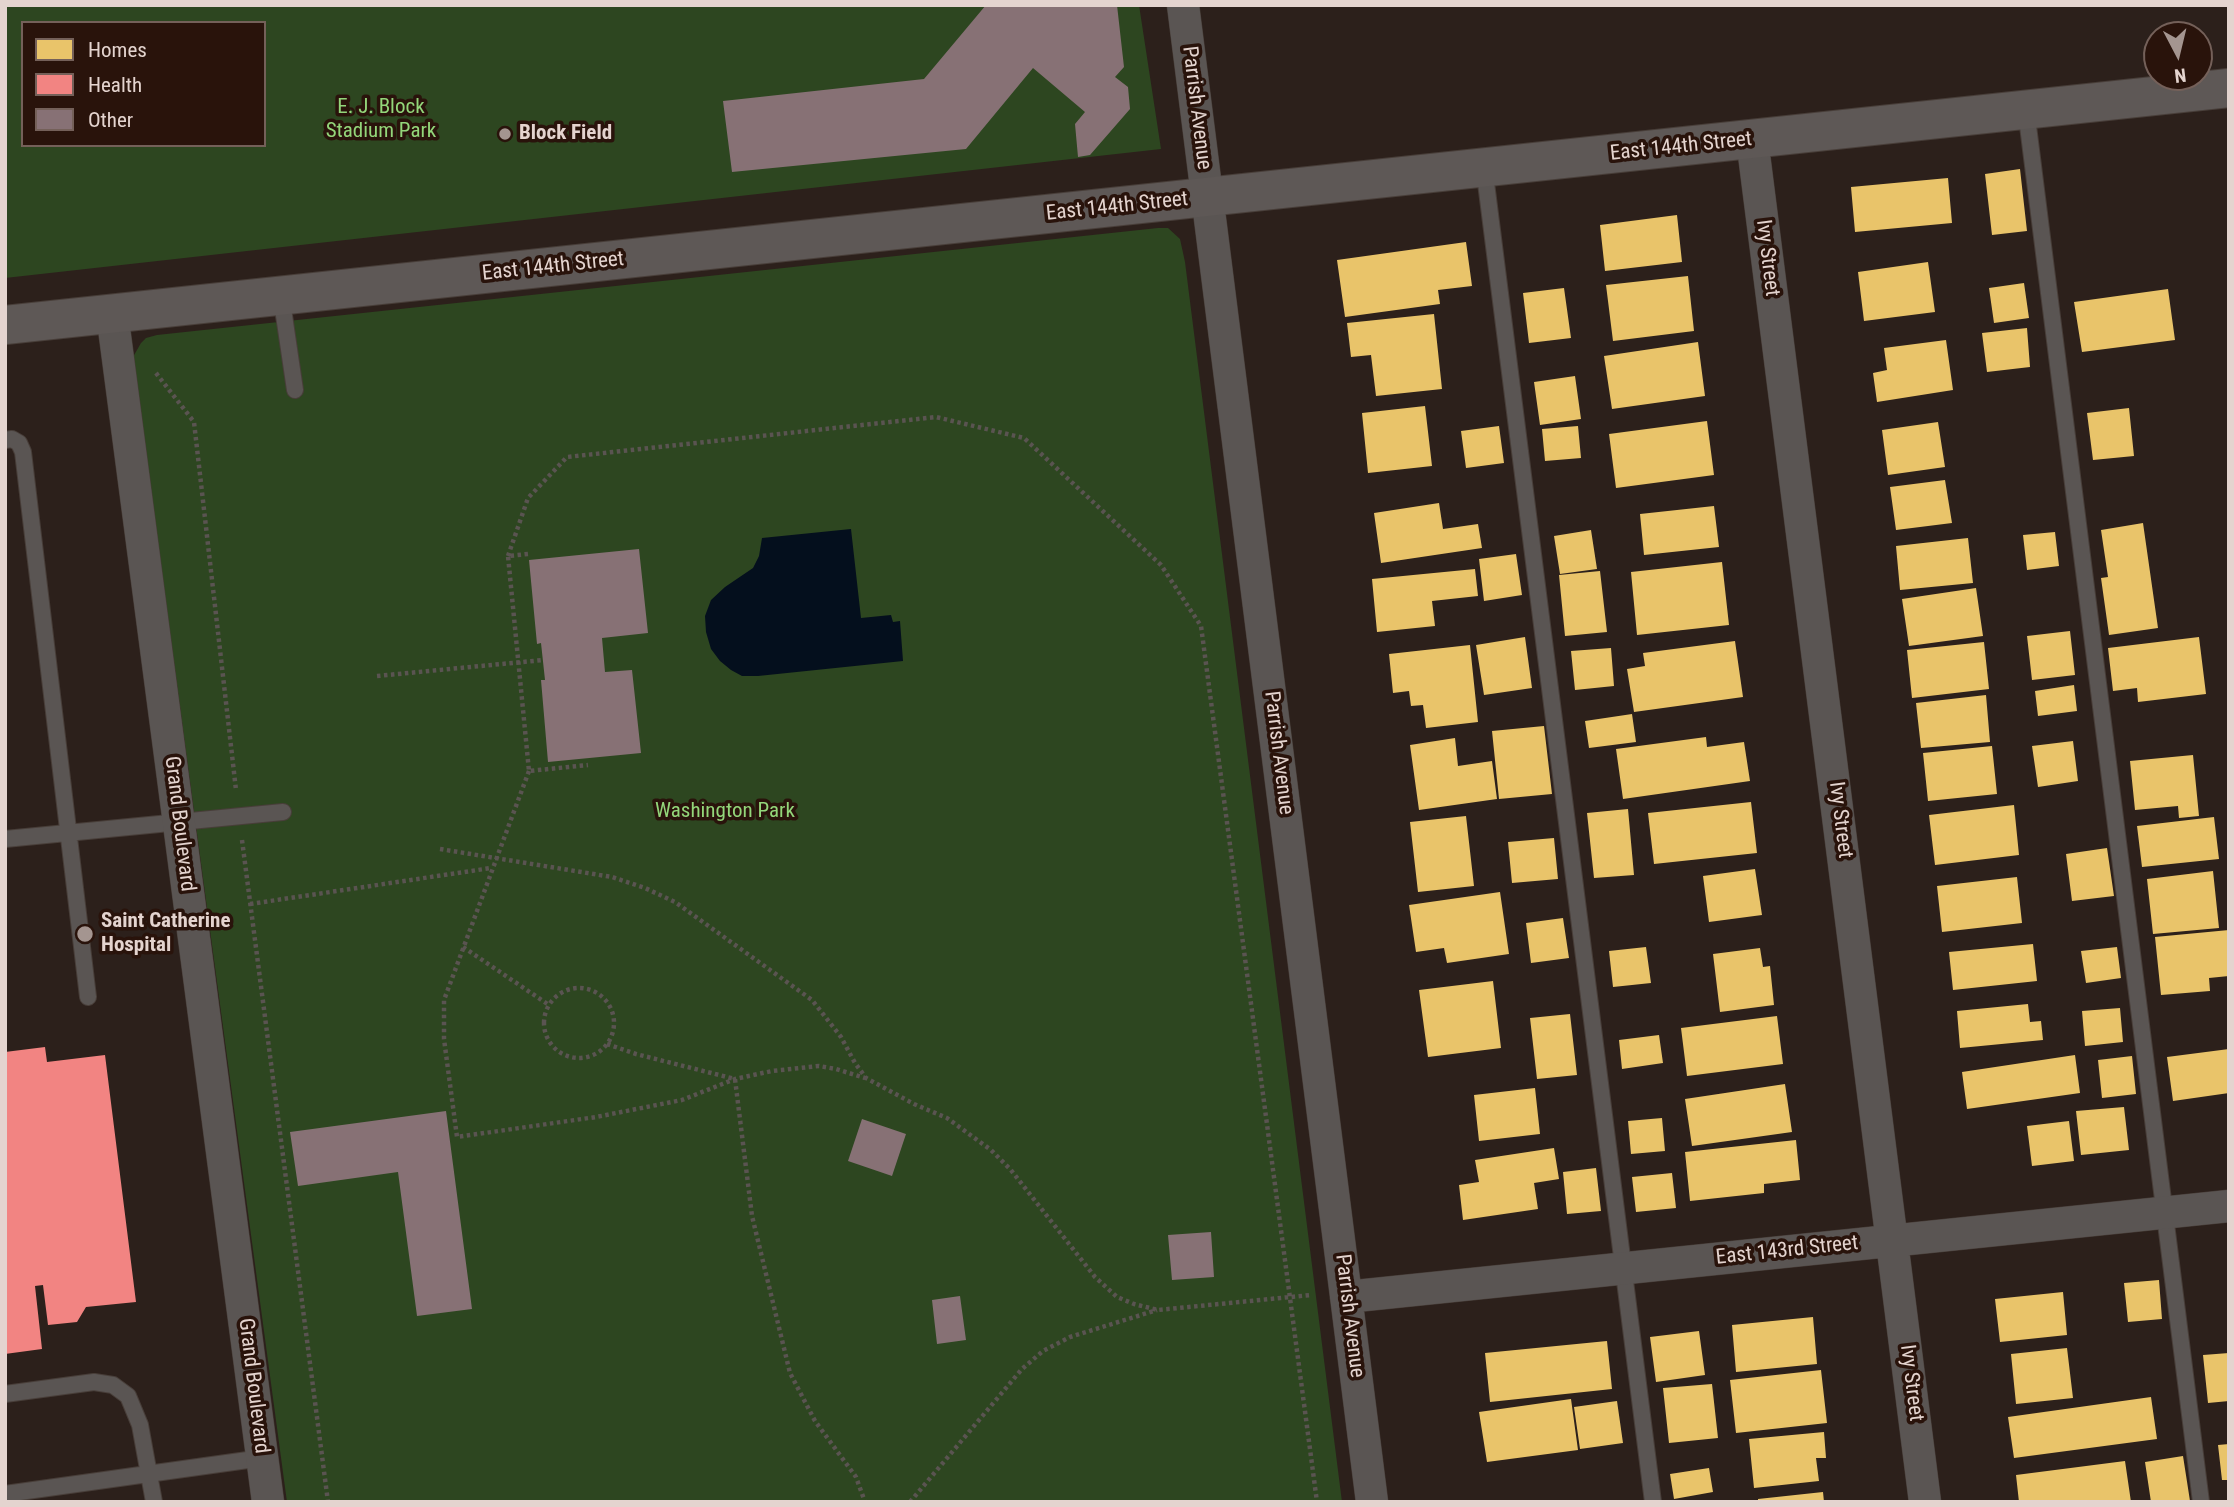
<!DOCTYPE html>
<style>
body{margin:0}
#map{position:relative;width:2234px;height:1507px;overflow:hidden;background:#2c201b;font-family:"Roboto Condensed",sans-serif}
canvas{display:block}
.frame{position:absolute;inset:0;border:7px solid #e4d4cf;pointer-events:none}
.legend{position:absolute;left:21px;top:21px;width:245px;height:126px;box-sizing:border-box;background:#29130b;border:2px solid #746059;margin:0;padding:9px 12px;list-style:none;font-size:21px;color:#e4d4cf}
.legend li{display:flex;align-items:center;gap:14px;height:35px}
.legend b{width:35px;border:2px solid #746059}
.north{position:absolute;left:2143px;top:21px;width:70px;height:70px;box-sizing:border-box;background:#29130b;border:2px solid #746059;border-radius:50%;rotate:173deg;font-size:19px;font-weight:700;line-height:28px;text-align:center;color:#e4d4cf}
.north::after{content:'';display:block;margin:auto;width:24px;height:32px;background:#a49590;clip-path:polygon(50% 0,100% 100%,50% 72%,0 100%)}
</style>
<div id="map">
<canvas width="2234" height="1507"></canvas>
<div class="frame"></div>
<ul class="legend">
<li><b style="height:19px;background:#e9c46a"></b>Homes</li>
<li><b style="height:19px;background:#f28482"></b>Health</li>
<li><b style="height:19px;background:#877175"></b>Other</li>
</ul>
<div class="north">N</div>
</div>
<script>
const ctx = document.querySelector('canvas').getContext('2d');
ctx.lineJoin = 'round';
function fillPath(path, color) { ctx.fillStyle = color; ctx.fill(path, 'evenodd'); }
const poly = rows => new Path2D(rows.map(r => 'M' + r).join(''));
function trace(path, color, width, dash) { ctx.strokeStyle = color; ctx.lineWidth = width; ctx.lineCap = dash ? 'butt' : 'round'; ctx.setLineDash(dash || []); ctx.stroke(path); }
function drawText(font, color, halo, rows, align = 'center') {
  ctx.font = font + ' "Roboto Condensed",sans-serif'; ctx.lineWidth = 7; ctx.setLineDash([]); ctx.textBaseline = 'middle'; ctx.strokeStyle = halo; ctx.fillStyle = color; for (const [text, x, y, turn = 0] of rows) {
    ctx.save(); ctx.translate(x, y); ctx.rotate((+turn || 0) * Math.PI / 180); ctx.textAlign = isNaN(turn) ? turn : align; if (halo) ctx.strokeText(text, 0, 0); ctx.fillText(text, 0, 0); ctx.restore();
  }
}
fillPath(poly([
 [5,5,1139,5,1161,149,5,278],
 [23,23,264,23,264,145,23,145],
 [1158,228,1168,228,1180,239,1185,262,1342,1502,287,1502,134,365,133,357,141,343,146,338,157,335]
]), '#2d4620');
fillPath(poly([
 [851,529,861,618,891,615,893,622,900,621,903,661,758,676,742,676,731,670,720,661,711,649,706,632,705,616,711,600,725,587,753,568,759,556,762,538]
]), '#040f1d');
fillPath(poly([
 [2020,169,2027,231,1992,235,1985,174],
 [1948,178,1952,223,1855,232,1851,187],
 [1677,215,1682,262,1605,271,1600,225],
 [1466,242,1472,286,1438,290,1440,304,1345,317,1337,260],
 [1928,262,1935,312,1864,321,1858,272],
 [1688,276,1694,331,1613,341,1606,285],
 [2024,283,2029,318,1994,323,1989,288],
 [1564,288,1571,338,1529,343,1523,293],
 [2168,289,2175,340,2082,352,2074,302],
 [1434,314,1442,389,1376,396,1371,355,1351,357,1347,323],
 [2027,328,2030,367,1987,372,1982,333],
 [1946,340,1953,390,1877,402,1873,373,1887,370,1884,348],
 [1698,342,1705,396,1612,409,1604,356],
 [1575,376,1581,419,1540,425,1534,382],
 [1425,406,1432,466,1368,473,1362,413],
 [2129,408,2134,456,2093,460,2087,413],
 [1707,421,1714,475,1616,488,1609,434],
 [1938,422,1945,467,1888,475,1882,430],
 [1499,426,1504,463,1466,468,1461,431],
 [1578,426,1581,458,1545,461,1542,429],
 [1945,480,1952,523,1896,530,1890,487],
 [1439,503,1443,529,1478,524,1482,548,1381,563,1374,513],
 [1714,506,1719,547,1644,555,1640,514],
 [2143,523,2158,628,2109,635,2101,578,2108,577,2101,530],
 [1591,530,1597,569,1560,574,1554,536],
 [2055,532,2059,566,2027,570,2023,535],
 [1968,538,1973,583,1900,590,1896,546],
 [1516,554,1522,595,1484,601,1479,559],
 [1722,562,1729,625,1637,635,1631,572],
 [1475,569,1478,596,1432,601,1435,626,1377,632,1372,579],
 [1600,571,1607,632,1565,636,1559,575],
 [1976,588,1983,636,1909,646,1902,599],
 [2070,631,2075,675,2032,680,2027,636],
 [1525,637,1532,688,1484,695,1476,645],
 [2199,637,2206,694,2138,702,2137,688,2113,691,2108,648],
 [1735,641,1743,697,1634,712,1627,669,1645,666,1643,653],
 [1984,642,1989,689,1912,698,1907,650],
 [1470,645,1478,722,1426,728,1423,705,1411,706,1409,691,1393,693,1389,654],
 [1611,648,1614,686,1575,690,1571,651],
 [2074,685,2077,711,2038,716,2035,691],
 [1986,695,1990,742,1921,748,1916,703],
 [1632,714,1636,742,1589,748,1585,721],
 [1544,726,1552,794,1499,799,1492,731],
 [1706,737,1707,747,1744,742,1750,781,1623,799,1616,749],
 [1455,738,1458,766,1492,761,1497,799,1419,810,1410,745],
 [2073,741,2078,781,2038,787,2032,746],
 [1992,746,1997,794,1928,801,1923,753],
 [2193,755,2199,816,2179,818,2178,806,2135,810,2130,761],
 [1751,802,1757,853,1654,864,1648,813],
 [2014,805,2019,855,1935,865,1929,815],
 [1628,809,1634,875,1594,878,1587,813],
 [1466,816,1474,886,1418,892,1410,822],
 [2214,817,2219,859,2142,867,2137,826],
 [1554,838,1558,879,1512,883,1508,842],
 [2107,848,2114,896,2072,901,2066,854],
 [1755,869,1762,915,1709,922,1703,876],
 [2213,871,2219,928,2153,934,2147,879],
 [2017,877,2022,923,1942,932,1937,886],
 [1500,892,1509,954,1447,963,1444,948,1416,952,1409,905],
 [1563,918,1569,958,1531,963,1526,923],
 [2229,930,2229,976,2209,978,2210,991,2161,995,2155,937],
 [2033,944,2037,981,1953,990,1949,952],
 [1646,947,1651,983,1613,987,1609,951],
 [2117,947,2121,978,2086,983,2081,951],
 [1760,948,1763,967,1770,966,1774,1005,1720,1012,1713,954],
 [1493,981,1501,1048,1428,1057,1419,990],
 [2028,1004,2030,1022,2041,1021,2043,1040,1960,1048,1957,1011],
 [2120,1008,2123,1042,2085,1046,2082,1011],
 [1570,1014,1577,1075,1537,1079,1530,1018],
 [1777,1016,1783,1064,1687,1076,1681,1028],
 [1659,1035,1663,1063,1622,1069,1619,1040],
 [2229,1049,2229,1093,2173,1101,2167,1057],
 [2075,1055,2080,1093,1967,1109,1962,1072],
 [2132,1056,2136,1094,2102,1098,2098,1060],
 [1785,1084,1792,1132,1692,1146,1685,1099],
 [1535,1088,1540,1134,1479,1141,1474,1095],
 [2124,1107,2129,1150,2081,1155,2076,1111],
 [1662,1118,1665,1151,1631,1154,1628,1121],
 [2069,1121,2074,1161,2032,1166,2027,1126],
 [1796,1140,1800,1180,1764,1184,1764,1193,1690,1201,1685,1152],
 [1554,1148,1559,1179,1534,1183,1538,1209,1463,1220,1459,1185,1479,1182,1475,1160],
 [1596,1168,1601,1211,1567,1214,1563,1172],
 [1672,1173,1676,1208,1636,1212,1632,1177],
 [2159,1280,2162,1319,2128,1322,2124,1283],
 [2063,1292,2067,1335,2000,1342,1995,1299],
 [1813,1317,1817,1364,1736,1372,1732,1325],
 [1699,1331,1705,1375,1656,1382,1650,1337],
 [1607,1341,1612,1389,1490,1402,1485,1353],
 [2067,1348,2073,1398,2016,1404,2011,1354],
 [2229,1353,2229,1401,2208,1403,2203,1355],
 [1821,1370,1827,1423,1736,1433,1730,1380],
 [1712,1384,1718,1438,1669,1443,1663,1388],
 [2151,1397,2157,1439,2014,1458,2008,1417],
 [1571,1399,1578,1450,1487,1462,1479,1412],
 [1617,1401,1623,1443,1580,1449,1574,1407],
 [1824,1432,1826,1458,1816,1458,1819,1481,1754,1488,1749,1439],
 [2229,1444,2229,1480,2222,1480,2218,1445],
 [2183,1456,2190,1501,2151,1502,2145,1462],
 [2125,1461,2131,1502,2019,1502,2016,1475],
 [1709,1468,1713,1492,1674,1499,1670,1474],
 [1823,1492,1824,1502,1758,1502,1758,1499]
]), '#e9c46a');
fillPath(poly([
 [45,1047,47,1062,105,1055,136,1302,86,1307,77,1322,48,1325,43,1285,35,1286,42,1349,5,1354,5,1052]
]), '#f28482');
fillPath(poly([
 [986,5,1117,5,1124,67,1115,77,1128,87,1130,109,1090,155,1078,157,1075,124,1085,112,1033,68,966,149,732,172,723,101,924,79],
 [639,549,648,633,602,638,605,672,632,670,641,753,548,762,541,680,545,680,541,643,537,644,529,560],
 [446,1111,472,1309,417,1316,398,1172,298,1186,290,1132],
 [862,1119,906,1134,892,1176,848,1161],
 [1211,1232,1214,1277,1172,1280,1168,1235],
 [960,1296,966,1340,937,1344,932,1300]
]), '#877175');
const lane = poly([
 [2026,110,2201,1502],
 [1484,167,1653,1502],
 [281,295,295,390],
 [5,440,12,439,19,443,23,452,88,997],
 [5,839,283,812],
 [5,1394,94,1382,113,1385,128,1396,140,1425,154,1502],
 [5,1494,262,1458]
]);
const street = poly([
 [1183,5,1372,1502],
 [1752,139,1925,1502],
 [112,313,268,1502],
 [1346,1297,2229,1206]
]);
const secondary = poly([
 [5,325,2229,88]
]);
trace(lane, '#483e39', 18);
trace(street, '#483e39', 33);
trace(secondary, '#483e39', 40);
trace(poly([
 [156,373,194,422,236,790],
 [528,554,508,556,529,771,588,765],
 [508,556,528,498,567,457,936,417,1024,438,1161,565,1201,626,1317,1502],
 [377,676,543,660],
 [529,771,444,1000,444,1039,457,1137,596,1117,682,1100,735,1079,772,1071,819,1066,836,1069,865,1078],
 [242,840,328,1502],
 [440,849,612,877,645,888,675,902,812,1000,841,1037,855,1063,866,1078,914,1104,947,1118,991,1150,1010,1169,1095,1277,1117,1297,1134,1304,1158,1310,1311,1295],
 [250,904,491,868],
 [463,947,549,1005],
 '544 1023a35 35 0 1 1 70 0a35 35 0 1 1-70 0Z',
 [607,1044,636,1054,735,1079,752,1216,790,1373,815,1421,856,1477,865,1502],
 [910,1502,1022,1369,1043,1351,1070,1337,1157,1310]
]), '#5a5451', 4.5, [3.5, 3.5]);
trace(lane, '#5a5553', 16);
trace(street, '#5a5553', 32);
trace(secondary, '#5e5856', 38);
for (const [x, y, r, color] of [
 [505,134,7,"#a49590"],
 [85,934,9,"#a49590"]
]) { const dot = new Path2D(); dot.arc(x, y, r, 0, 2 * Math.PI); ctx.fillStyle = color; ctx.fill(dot); trace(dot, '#29130b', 2.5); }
drawText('21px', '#93d67a', '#29130b', [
 ["E. J. Block",381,108],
 ["Stadium Park",381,132],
 ["Washington Park",725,812]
]);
drawText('21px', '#e4d4cf', '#29130b', [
 ["Parrish Avenue",1196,108,83],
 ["East 144th Street",1681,147,-6],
 ["East 144th Street",1117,207,-6],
 ["Ivy Street",1767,258,83],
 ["East 144th Street",553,267,-6],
 ["Parrish Avenue",1278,753,83],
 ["Ivy Street",1840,820,83],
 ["Grand Boulevard",179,824,83],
 ["East 143rd Street",1787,1251,-6],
 ["Parrish Avenue",1349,1316,83],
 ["Ivy Street",1911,1383,83],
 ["Grand Boulevard",253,1386,83]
]);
drawText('bold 21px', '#e4d4cf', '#29130b', [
 ["Block Field",519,134],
 ["Saint Catherine",101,922],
 ["Hospital",101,946]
], 'left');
</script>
